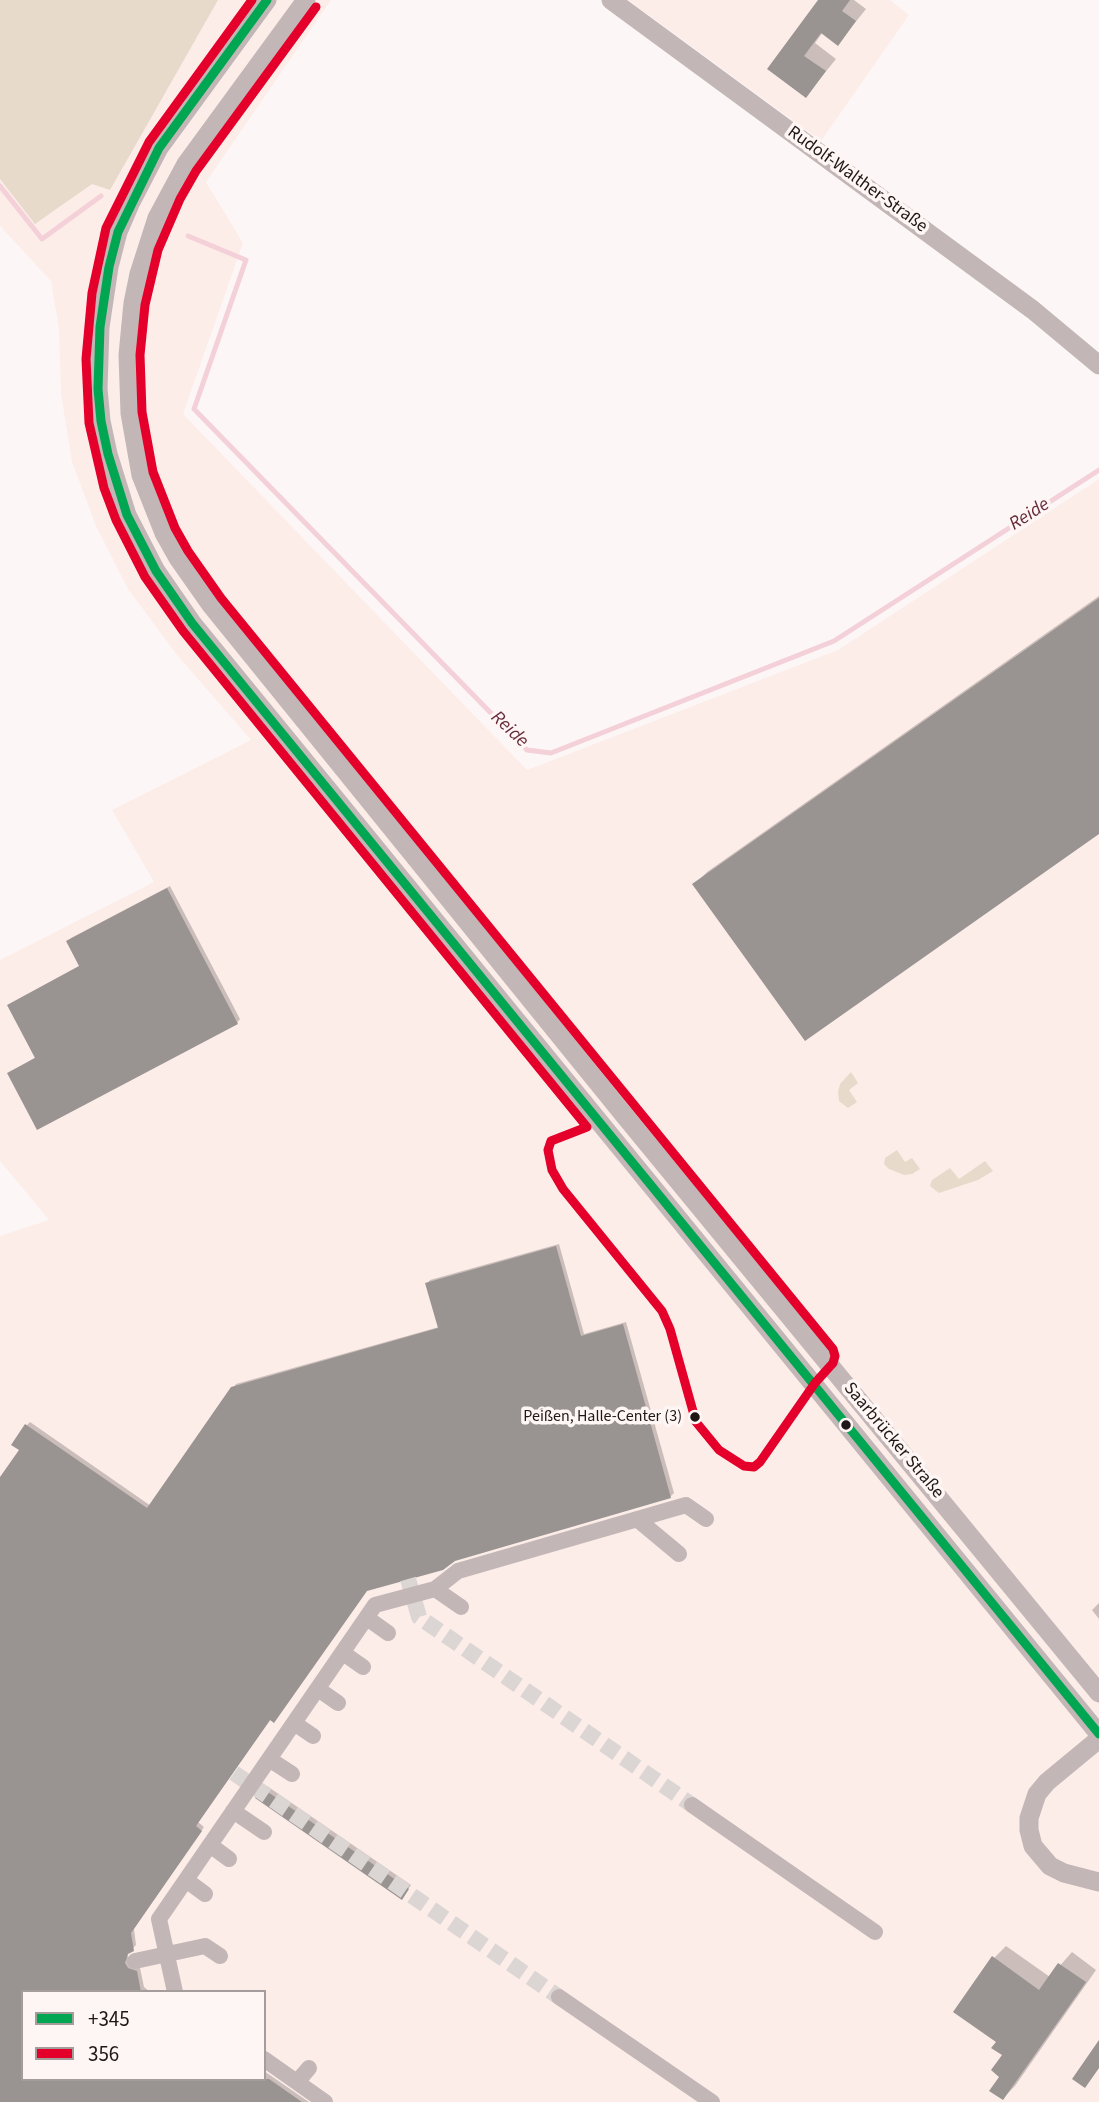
<!DOCTYPE html>
<meta charset="utf-8">
<style>
body{margin:0}
#map{position:relative;width:1099px;height:2102px;overflow:hidden;background:#fcf7f6;font-family:"Source Sans 3",sans-serif}
canvas{display:block}
.legend{position:absolute;left:21px;top:1990px;width:245px;height:91px;box-sizing:border-box;background:#fef6f4;border:2px solid #a49d9b;margin:0;padding:9px 12px;list-style:none;font-size:21px;color:#1e1715}
.legend li{display:flex;align-items:center;gap:14px;height:35px}
.legend b{width:35px;border:2px solid #a49d9b}
</style>
<div id="map">
<canvas width="1099" height="2102"></canvas>
<ul class="legend">
<li><b style="height:9px;background:#00a651"></b>+345</li>
<li><b style="height:9px;background:#e4002b"></b>356</li>
</ul>
</div>
<script>
const ctx = document.querySelector('canvas').getContext('2d');
ctx.lineJoin = 'round';
function fillPath(path, color) { ctx.fillStyle = color; ctx.fill(path, 'evenodd'); }
const poly = rows => new Path2D(rows.map(r => 'M' + r).join(''));
function trace(path, color, width, dash) { ctx.strokeStyle = color; ctx.lineWidth = width; ctx.lineCap = dash ? 'butt' : 'round'; ctx.setLineDash(dash || []); ctx.stroke(path); }
function drawText(font, color, halo, rows, align = 'center') {
  ctx.font = font + ' "Source Sans 3",sans-serif'; ctx.lineWidth = 7; ctx.setLineDash([]); ctx.textBaseline = 'middle'; ctx.strokeStyle = halo; ctx.fillStyle = color; for (const [text, x, y, turn = 0] of rows) {
    ctx.save(); ctx.translate(x, y); ctx.rotate((+turn || 0) * Math.PI / 180); ctx.textAlign = isNaN(turn) ? turn : align; if (halo) ctx.strokeText(text, 0, 0); ctx.fillText(text, 0, 0); ctx.restore();
  }
}
fillPath(poly([
 [0,0,331,0,206,182,243,243,183,414,527,770,838,650,1099,479,1099,2102,0,2102,0,1236,49,1220,0,1161,0,960,154,882,112,810,251,740,177,655,128,589,96,526,72,462,61,394,59,329,51,281,0,226],
 [23,1992,264,1992,264,2079,23,2079],
 [628,0,890,0,909,15,821,141]
]), '#fdede9');
fillPath(poly([
 [0,0,218,0,110,190,92,184,35,224,0,179],
 [851,1072,858,1083,849,1090,857,1102,848,1108,839,1101,838,1092,840,1084],
 [897,1150,905,1162,912,1158,920,1169,912,1174,904,1175,889,1169,884,1164,885,1158],
 [985,1161,993,1171,978,1180,939,1193,930,1186,932,1180,950,1168,959,1179]
]), '#e8dacb');
fillPath(poly([
 [820,0,854,0,866,9,838,44,823,32,815,43,836,59,806,96,769,69],
 [1099,596,1099,832,695,884,707,872],
 [170,886,240,1019,237,1023,9,1073,36,1057,9,1005,81,966,68,941,71,938],
 [559,1244,584,1334,626,1322,674,1493,670,1497,454,1559,368,1589,271,1719,198,1822,204,1827,134,1929,136,1945,127,1954,131,1965,140,1968,144,1987,150,1992,23,1992,23,2079,264,2079,264,2071,309,2102,0,2102,0,1480,21,1450,27,1425,30,1422,151,1506,236,1384,439,1327,427,1284,430,1280],
 [1099,1603,1099,1619,1092,1610],
 [267,1786,411,1885,405,1894,257,1798],
 [1006,1946,1050,1977,1072,1952,1096,1970,1015,2086,1003,2098,1002,2076,1004,2054,998,2041,994,1958]
]), '#0003');
trace(poly([
 [0,186,42,239,101,196],
 [188,236,246,260,194,409,527,750,551,753,834,641,1099,470]
]), '#f4d0d9', 5);
fillPath(poly([
 [818,0,850,0,842,11,856,21,838,46,821,33,804,56,826,71,806,98,767,69],
 [1099,598,1099,834,805,1041,692,884],
 [167,888,238,1024,37,1130,7,1073,35,1058,7,1005,79,966,66,941],
 [556,1246,581,1336,623,1324,671,1498,455,1561,443,1570,367,1591,274,1723,270,1720,196,1826,202,1831,131,1933,134,1951,128,1954,125,1963,128,1968,137,1971,141,1992,23,1992,23,2079,269,2079,302,2102,0,2102,0,1477,19,1450,11,1445,25,1424,147,1508,231,1387,438,1328,425,1283],
 [262,1788,409,1889,402,1900,255,1798],
 [992,1956,1039,1990,1058,1963,1086,1982,1003,2100,989,2091,999,2077,991,2070,1002,2055,991,2048,996,2042,953,2012],
 [1099,2040,1099,2068,1085,2088,1072,2079]
]), '#999491');
trace(poly([
 [408,1579,419,1617,692,1805],
 [234,1773,559,1997]
]), '#dbd5d4', 16, [16, 8]);
trace(poly([
 [637,1519,679,1554],
 [435,1589,461,1607],
 [367,1618,388,1633],
 [343,1653,363,1667],
 [318,1689,338,1703],
 [294,1723,313,1736],
 [269,1759,292,1774],
 [692,1805,875,1932],
 [233,1811,264,1832],
 [210,1845,229,1859],
 [186,1880,205,1894],
 [135,1961,205,1946,220,1956],
 [175,1992,159,1919,375,1605,435,1589,458,1571,686,1505,706,1519],
 [559,1997,712,2102],
 [264,2059,325,2102],
 [297,2082,309,2068]
]), '#c3b6b6', 16);
trace(poly([
 [267,0,159,148,130,204,118,232,109,267,100,327,98,389,101,421,108,454,127,515,156,571,192,623,1099,1734],
 [306,0,186,164,157,218,139,274,133,303,128,355,130,413,141,475,164,533,178,558,211,605,624,1115,1099,1693],
 [611,0,1033,310,1099,365],
 [1099,1739,1047,1782,1037,1794,1029,1818,1029,1830,1033,1846,1050,1866,1064,1873,1099,1882]
]), '#c3b6b6', 19);
trace(poly([
 [267,0,159,148,118,232,109,267,100,327,98,389,101,421,108,454,127,515,156,571,192,623,1099,1734]
]), '#00a651', 9);
trace(poly([
 [252,0,149,142,106,228,92,293,86,359,89,423,104,488,116,520,145,577,183,631,587,1127,551,1141,548,1150,552,1170,563,1189,662,1311,670,1329,696,1422,719,1450,744,1466,754,1467,760,1462,815,1383,833,1363,835,1356,833,1349,221,598,188,551,175,528,153,472,142,412,140,355,145,305,158,250,180,199,196,171,316,7]
]), '#e4002b', 9);
for (const [x, y, r, color] of [
 [695,1417,6,"#1e1715"],
 [846,1425,6,"#1e1715"]
]) { const dot = new Path2D(); dot.arc(x, y, r, 0, 2 * Math.PI); ctx.fillStyle = color; ctx.fill(dot); trace(dot, '#fef6f4', 2.5); }
drawText('16px', '#1e1715', '#fef6f4', [
 ["Peißen, Halle-Center (3)",682,1417]
], 'right');
drawText('18px', '#1e1715', '#fef6f4', [
 ["Rudolf-Walther-Straße",857,180,36],
 ["Saarbrücker Straße",893,1441,50]
]);
drawText('italic 19px', '#652a3d', '#fef6f4', [
 ["Reide",1030,515,-33],
 ["Reide",509,730,43]
]);
</script>
